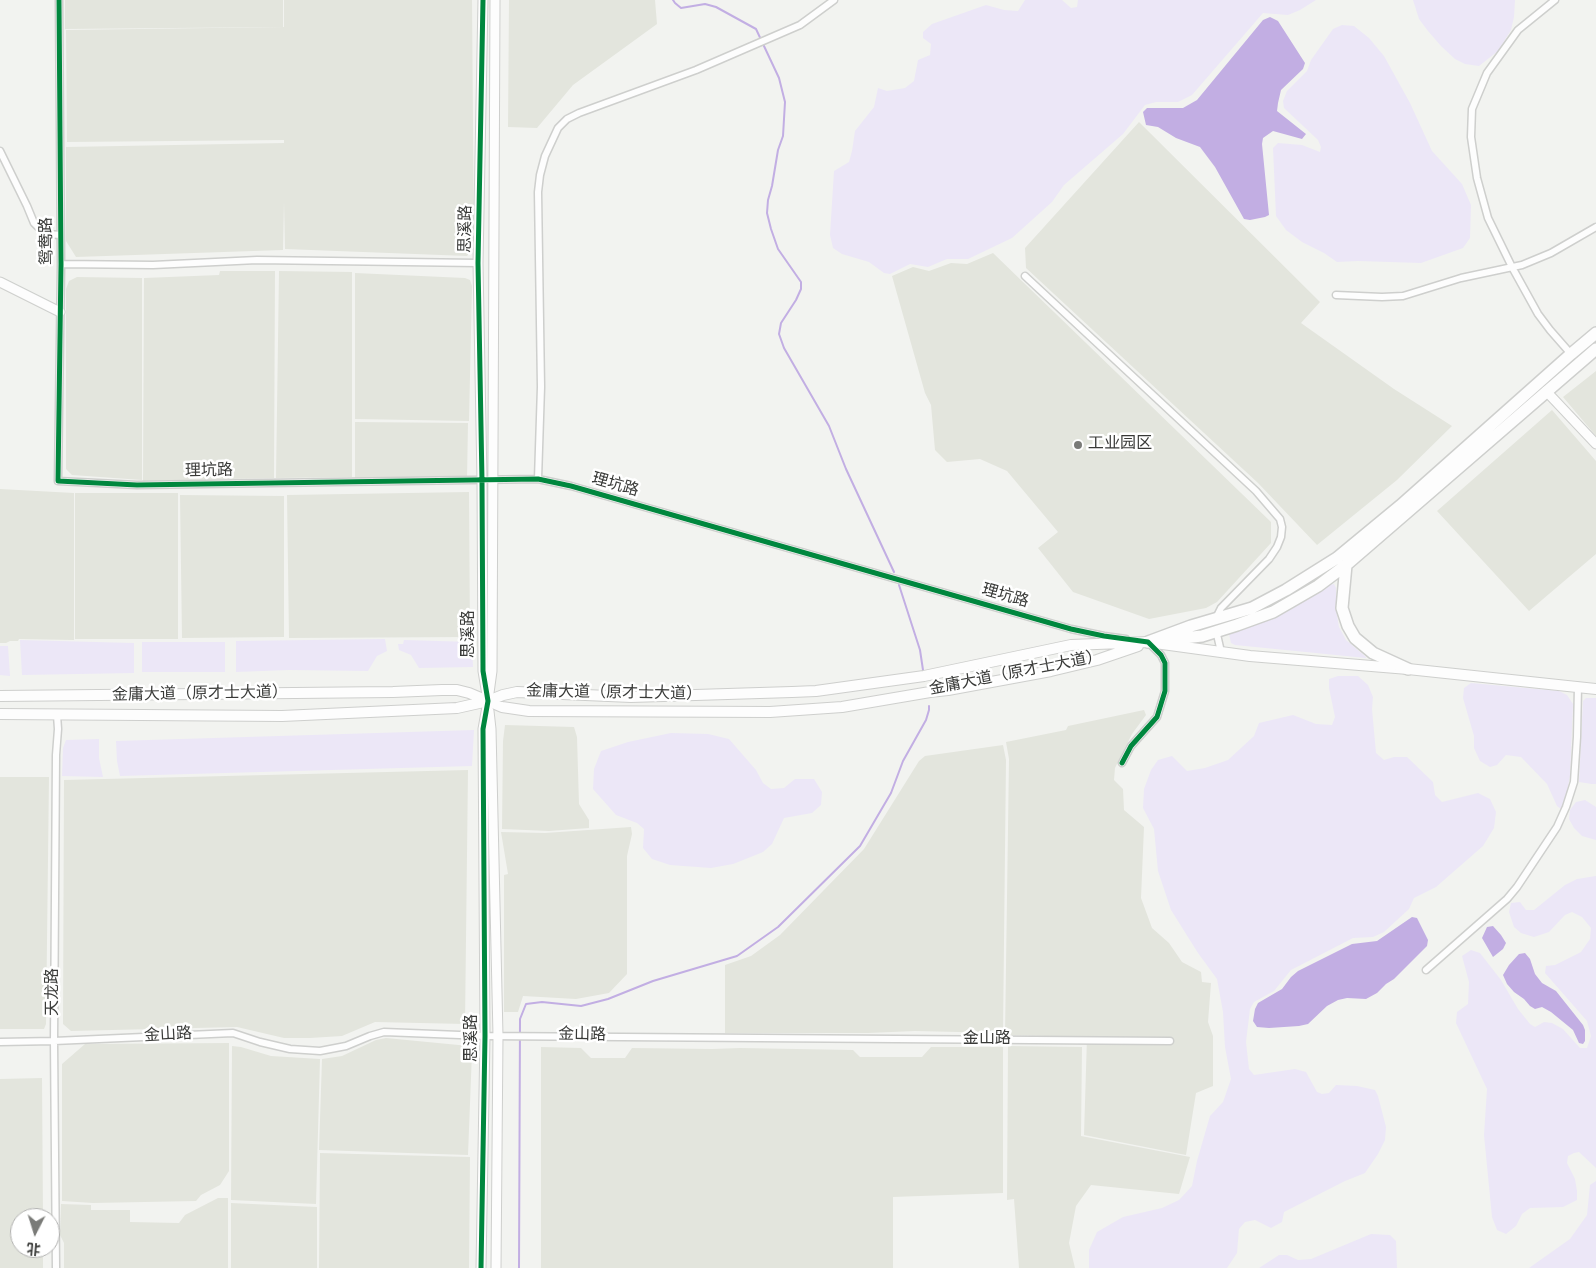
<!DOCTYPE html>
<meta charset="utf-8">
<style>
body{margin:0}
#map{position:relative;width:1596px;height:1268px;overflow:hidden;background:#f2f3f0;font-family:Overpass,"Noto Sans SC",sans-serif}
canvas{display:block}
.north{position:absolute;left:10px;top:1208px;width:50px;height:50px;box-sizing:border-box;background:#fff;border:1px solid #b0b0af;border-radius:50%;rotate:185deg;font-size:14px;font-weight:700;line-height:20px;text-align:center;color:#393a38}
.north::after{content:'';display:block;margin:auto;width:18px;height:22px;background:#7a7b78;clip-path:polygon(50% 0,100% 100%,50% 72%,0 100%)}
</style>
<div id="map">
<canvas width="1596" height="1268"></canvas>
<div class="north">北</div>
</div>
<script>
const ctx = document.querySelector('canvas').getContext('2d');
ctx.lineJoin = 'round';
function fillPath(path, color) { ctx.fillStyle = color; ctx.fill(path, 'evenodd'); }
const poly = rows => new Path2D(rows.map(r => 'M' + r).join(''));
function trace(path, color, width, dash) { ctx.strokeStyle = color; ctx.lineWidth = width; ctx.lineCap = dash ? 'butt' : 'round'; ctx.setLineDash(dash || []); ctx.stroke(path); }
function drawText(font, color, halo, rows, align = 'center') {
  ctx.font = font + ' Overpass,"Noto Sans SC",sans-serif'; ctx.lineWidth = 5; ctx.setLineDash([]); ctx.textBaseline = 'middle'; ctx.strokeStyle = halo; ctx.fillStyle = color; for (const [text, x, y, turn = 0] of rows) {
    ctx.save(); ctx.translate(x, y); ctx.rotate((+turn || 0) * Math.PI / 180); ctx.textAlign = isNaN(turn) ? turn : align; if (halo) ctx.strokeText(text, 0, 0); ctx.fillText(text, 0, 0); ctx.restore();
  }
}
fillPath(poly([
 [65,0,283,0,283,27,65,29],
 [284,0,472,0,474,247,467,256,285,249,284,202,283,250,76,257,66,241,66,147,284,143,284,140,67,142,66,30,284,27],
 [509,0,655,0,657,24,573,85,537,128,508,127],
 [1139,122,1320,302,1301,323,1394,389,1452,426,1397,480,1317,545,1258,483,1026,268,1025,248],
 [993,253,1271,522,1271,543,1217,602,1206,608,1149,619,1073,592,1038,548,1058,532,1007,471,980,459,947,462,935,450,931,405,925,393,892,276,913,267,929,271,951,263,967,264],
 [220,271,275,271,274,478,143,481,144,278,219,275],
 [279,271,352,272,352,477,276,478],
 [355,273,465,278,470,280,472,286,469,421,355,419],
 [77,277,142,278,142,480,72,475,66,469,66,289,69,281],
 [1596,371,1596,436,1563,397],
 [1552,410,1596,461,1596,554,1529,611,1437,511],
 [355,422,468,423,467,479,355,478],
 [0,489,74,493,74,640,19,639,18,641,10,641,6,643,0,643],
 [469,492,470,637,289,638,287,495],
 [75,493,178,493,178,639,75,639],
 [180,495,284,496,284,637,182,638],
 [1144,710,1146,715,1132,734,1115,768,1114,780,1123,789,1124,810,1144,827,1141,898,1152,928,1169,943,1182,962,1201,972,1202,982,1211,983,1208,1022,1213,1036,1213,1086,1196,1093,1186,1155,1084,1135,1087,1037,1005,1035,1009,759,1006,742,1066,730,1068,726],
 [505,725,574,727,577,737,579,804,589,820,589,828,549,831,502,829,503,741],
 [1003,745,1006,760,1003,1033,915,1031,868,1033,725,1033,725,965,751,956,780,935,864,849,919,761,925,756],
 [468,770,465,1024,375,1022,342,1036,310,1038,284,1038,237,1027,71,1031,63,1024,64,780],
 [0,777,49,777,46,1024,44,1029,0,1029],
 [631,827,632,834,627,856,627,974,609,993,576,999,523,996,518,1012,504,1012,504,875,508,874,501,832,545,833],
 [386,1038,469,1046,472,1052,468,1155,319,1150,322,1059,342,1056,376,1040],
 [229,1043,229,1171,220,1185,201,1195,196,1201,93,1203,62,1201,62,1064,85,1044],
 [232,1046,241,1047,271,1056,320,1059,316,1204,231,1200],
 [1008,1046,1082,1047,1081,1136,1190,1157,1179,1194,1091,1185,1076,1206,1069,1243,1075,1268,1019,1268,1014,1199,1007,1200],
 [541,1047,581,1048,591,1058,625,1058,632,1048,712,1049,740,1048,853,1050,860,1057,922,1057,931,1047,1003,1047,1003,1193,893,1197,893,1268,541,1268],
 [42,1078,43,1218,20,1218,20,1248,43,1248,43,1268,0,1268,0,1079],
 [320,1153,470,1157,469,1268,319,1268],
 [218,1198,228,1198,228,1268,64,1268,64,1243,60,1235,61,1204,91,1205,91,1210,130,1210,130,1222,179,1223,185,1215],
 [231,1203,317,1207,317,1268,231,1268]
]), '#e3e5dd');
fillPath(poly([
 [1025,0,1062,0,1071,8,1077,7,1078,0,1316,0,1300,10,1288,15,1263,13,1192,95,1178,102,1156,102,1145,105,1123,134,1064,185,1052,202,1012,238,968,259,947,259,928,267,910,264,890,274,884,273,869,262,842,254,833,248,830,235,834,171,849,162,852,151,855,131,874,107,878,88,887,91,905,88,914,81,918,60,930,55,931,44,923,38,923,32,932,24,986,5,1004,10,1018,11],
 [1413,0,1515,0,1514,17,1511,30,1498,51,1479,66,1465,64,1455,59,1441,46,1428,31,1419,19],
 [1342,25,1354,26,1369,38,1384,56,1410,103,1432,151,1462,184,1471,205,1470,238,1463,248,1421,263,1358,261,1337,262,1324,253,1302,242,1286,230,1276,216,1273,148,1278,143,1302,145,1320,152,1321,147,1318,140,1284,108,1283,101,1287,91,1307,71,1311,60,1333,29],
 [1334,584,1336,588,1336,609,1339,627,1346,640,1366,657,1366,658,1235,645,1231,643,1229,634,1247,627,1329,585],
 [385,639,387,651,377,656,368,671,289,670,236,672,236,641],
 [20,640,134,643,134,673,22,675],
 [404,640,472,642,473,667,419,668,411,655,399,650,398,644,403,644],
 [142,642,225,642,225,672,142,672],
 [0,646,8,646,10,676,0,675],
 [1338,676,1358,676,1368,685,1373,697,1372,709,1376,753,1384,760,1394,757,1407,757,1433,782,1435,795,1442,802,1478,793,1490,799,1496,812,1494,828,1483,846,1436,887,1414,898,1409,909,1384,932,1373,937,1353,938,1291,970,1274,991,1254,1002,1250,1009,1246,1042,1249,1069,1254,1075,1295,1069,1306,1072,1317,1092,1322,1094,1329,1093,1336,1085,1357,1086,1375,1090,1378,1096,1386,1127,1385,1140,1378,1154,1365,1173,1345,1181,1284,1212,1282,1222,1271,1228,1255,1220,1245,1222,1239,1229,1237,1253,1227,1268,1089,1268,1089,1250,1097,1232,1123,1217,1162,1208,1179,1200,1192,1186,1197,1161,1210,1116,1223,1102,1231,1079,1225,1047,1223,1012,1217,979,1198,953,1171,910,1158,871,1154,829,1143,808,1144,789,1151,770,1158,760,1172,756,1187,771,1205,768,1228,760,1254,736,1259,723,1293,715,1316,724,1332,725,1335,717,1329,688,1329,679],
 [1471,683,1559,691,1567,695,1573,704,1570,776,1565,802,1561,809,1557,806,1547,784,1521,757,1506,755,1497,765,1490,767,1480,761,1474,748,1474,736,1463,698,1464,688],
 [1586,698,1596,698,1596,784,1592,784,1579,782,1583,701],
 [474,730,472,766,120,776,117,761,116,741],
 [671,733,708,734,729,739,756,770,763,783,771,789,784,788,795,779,814,779,822,792,821,805,812,813,784,818,772,844,763,852,733,864,711,868,670,865,652,859,643,848,644,829,637,823,616,815,593,789,594,769,601,751,628,742],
 [99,739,99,758,103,777,62,776,63,748,66,740],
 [1585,800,1596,807,1596,840,1582,836,1574,828,1569,819,1570,810,1576,802],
 [1596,876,1596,1168,1579,1152,1574,1153,1568,1156,1567,1163,1575,1179,1577,1191,1577,1200,1563,1207,1530,1208,1522,1214,1516,1226,1506,1234,1497,1230,1492,1217,1484,1135,1487,1089,1456,1023,1457,1012,1468,1004,1469,982,1462,956,1471,950,1480,953,1501,980,1518,1009,1530,1024,1535,1027,1544,1022,1552,1023,1563,1029,1580,1048,1587,1048,1591,1036,1587,1021,1545,973,1546,966,1555,965,1581,952,1590,939,1591,928,1582,917,1572,912,1565,915,1549,932,1534,937,1521,933,1514,927,1509,912,1511,903,1520,902,1526,910,1534,910,1565,885,1577,879],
 [1596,1181,1596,1268,1529,1268,1570,1239,1587,1215,1590,1185],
 [1371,1234,1390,1235,1396,1241,1397,1268,1259,1268,1279,1255,1287,1255,1298,1260,1311,1259]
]), '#ece7f7');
fillPath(poly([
 [1270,17,1278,21,1305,63,1303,69,1281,90,1278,103,1277,111,1306,134,1302,139,1273,131,1263,138,1262,144,1269,215,1265,217,1250,220,1244,219,1215,167,1200,147,1176,138,1158,127,1146,125,1143,112,1147,108,1183,108,1197,100,1263,20],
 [1412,917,1417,918,1428,940,1427,946,1394,979,1386,984,1377,993,1366,999,1347,998,1338,1000,1327,1006,1308,1024,1299,1026,1269,1028,1257,1027,1253,1021,1255,1009,1258,1003,1282,989,1291,977,1298,971,1352,944,1377,941],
 [1493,926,1501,935,1506,943,1503,949,1493,957,1482,938,1487,927],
 [1525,953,1530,959,1535,974,1542,983,1556,991,1583,1025,1585,1030,1585,1041,1583,1044,1579,1043,1573,1030,1551,1012,1542,1007,1535,1009,1530,1006,1524,999,1514,992,1507,984,1503,975,1509,965,1519,954]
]), '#c2aee3');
trace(poly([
 [673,0,675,3,681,8,705,4,716,7,756,29,779,78,785,102,783,136,778,150,772,186,768,200,767,213,771,229,778,249,801,282,801,289,796,300,781,323,779,334,784,348,829,426,846,469,894,572],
 [899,585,920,650,923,670],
 [519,1268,520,1019,526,1004,542,1002,581,1006,608,999,653,981,737,956,778,927,860,846,891,793,903,761,926,720,929,710,929,706]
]), '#c2aee3', 2);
const street = poly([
 [59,0,61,264,58,481,137,485,538,479,571,486,1071,629,1104,636,1126,639],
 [1555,0,1518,30,1487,73,1472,109,1471,137,1477,178,1488,218,1512,267,1538,314,1550,330,1571,354],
 [0,151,27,206,34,223,40,229,48,234,60,235],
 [61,264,153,265,257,260,478,263],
 [1025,276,1256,491,1280,519,1282,527,1281,537,1277,547,1269,559,1221,608,1216,618],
 [1336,295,1382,297,1403,296,1461,278,1522,265,1551,253,1596,227],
 [538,479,541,387,538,192,540,175,545,156,558,128,567,119,579,113,696,70,800,25,834,0],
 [1216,630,1221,652],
 [1122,763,1131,746,1157,717,1165,691,1165,663,1161,655,1148,642],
 [1426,970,1507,899,1517,887,1557,827,1566,807,1574,782,1577,737,1578,686],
 [0,1042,54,1041,233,1033,260,1042,290,1049,320,1051,346,1046,370,1036,384,1032,485,1036,1170,1041],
 [56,1268,54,1041,56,755,58,729,57,715]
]);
const secondary = poly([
 [0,282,60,312],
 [1546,391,1596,444],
 [489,693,492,671,495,0],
 [489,711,491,729,498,1036,496,1268],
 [481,1268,485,1036,483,729,488,701,483,671,482,481,478,263,483,0]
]);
const primary = poly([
 [0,696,393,692,442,690,457,690,469,693,488,701,503,695,517,692,631,697,792,692,816,691,924,676,1071,645,1148,642,1250,656,1408,669,1596,689],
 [0,714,282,716,457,708,488,701,502,707,529,711,770,712,842,707,930,692,948,690,1051,671,1097,660,1138,646]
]);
const highway = poly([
 [1346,565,1342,608,1348,626,1355,638,1373,653,1408,669],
 [1165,640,1202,636,1237,625,1273,612,1318,586,1346,565,1596,349],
 [1148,642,1191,626,1252,608,1286,590,1337,558,1400,506,1571,354,1596,333]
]);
trace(street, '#cecfcd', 9);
trace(secondary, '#cecfcd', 11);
trace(primary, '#cecfcd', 12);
trace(highway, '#cecfcd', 14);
trace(street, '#fdfdfd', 6);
trace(secondary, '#fdfdfd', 9);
trace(primary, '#fdfdfd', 10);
trace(highway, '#fdfdfd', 11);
trace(poly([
 [59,0,61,264,58,481,137,485,538,479,571,486,1071,629,1104,636,1148,642,1161,655,1165,663,1165,691,1157,717,1131,746,1122,763],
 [481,1268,485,1036,483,729,488,701,483,671,482,481,478,263,483,0]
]), '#00873e', 5);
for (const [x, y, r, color] of [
 [1078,445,5,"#7a7b78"]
]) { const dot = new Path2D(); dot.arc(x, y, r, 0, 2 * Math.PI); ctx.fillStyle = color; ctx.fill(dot); trace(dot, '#fff', 2); }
drawText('16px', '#393a38', '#fff', [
 ["思溪路",467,229,-89],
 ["鸳鸯路",48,241,-91],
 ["理坑路",209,472,-1],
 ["理坑路",615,486,16],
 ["理坑路",1005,597,16],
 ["思溪路",470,634,-90],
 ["金庸大道（原才士大道）",1016,674,-11],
 ["金庸大道（原才士大道）",614,694,1],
 ["金庸大道（原才士大道）",200,695,-1],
 ["天龙路",54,992,-90],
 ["金山路",168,1036,-3],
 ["金山路",582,1036,1],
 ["思溪路",473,1038,-90],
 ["金山路",987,1040]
]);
drawText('16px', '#393a38', '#fff', [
 ["工业园区",1088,445]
], 'left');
</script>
